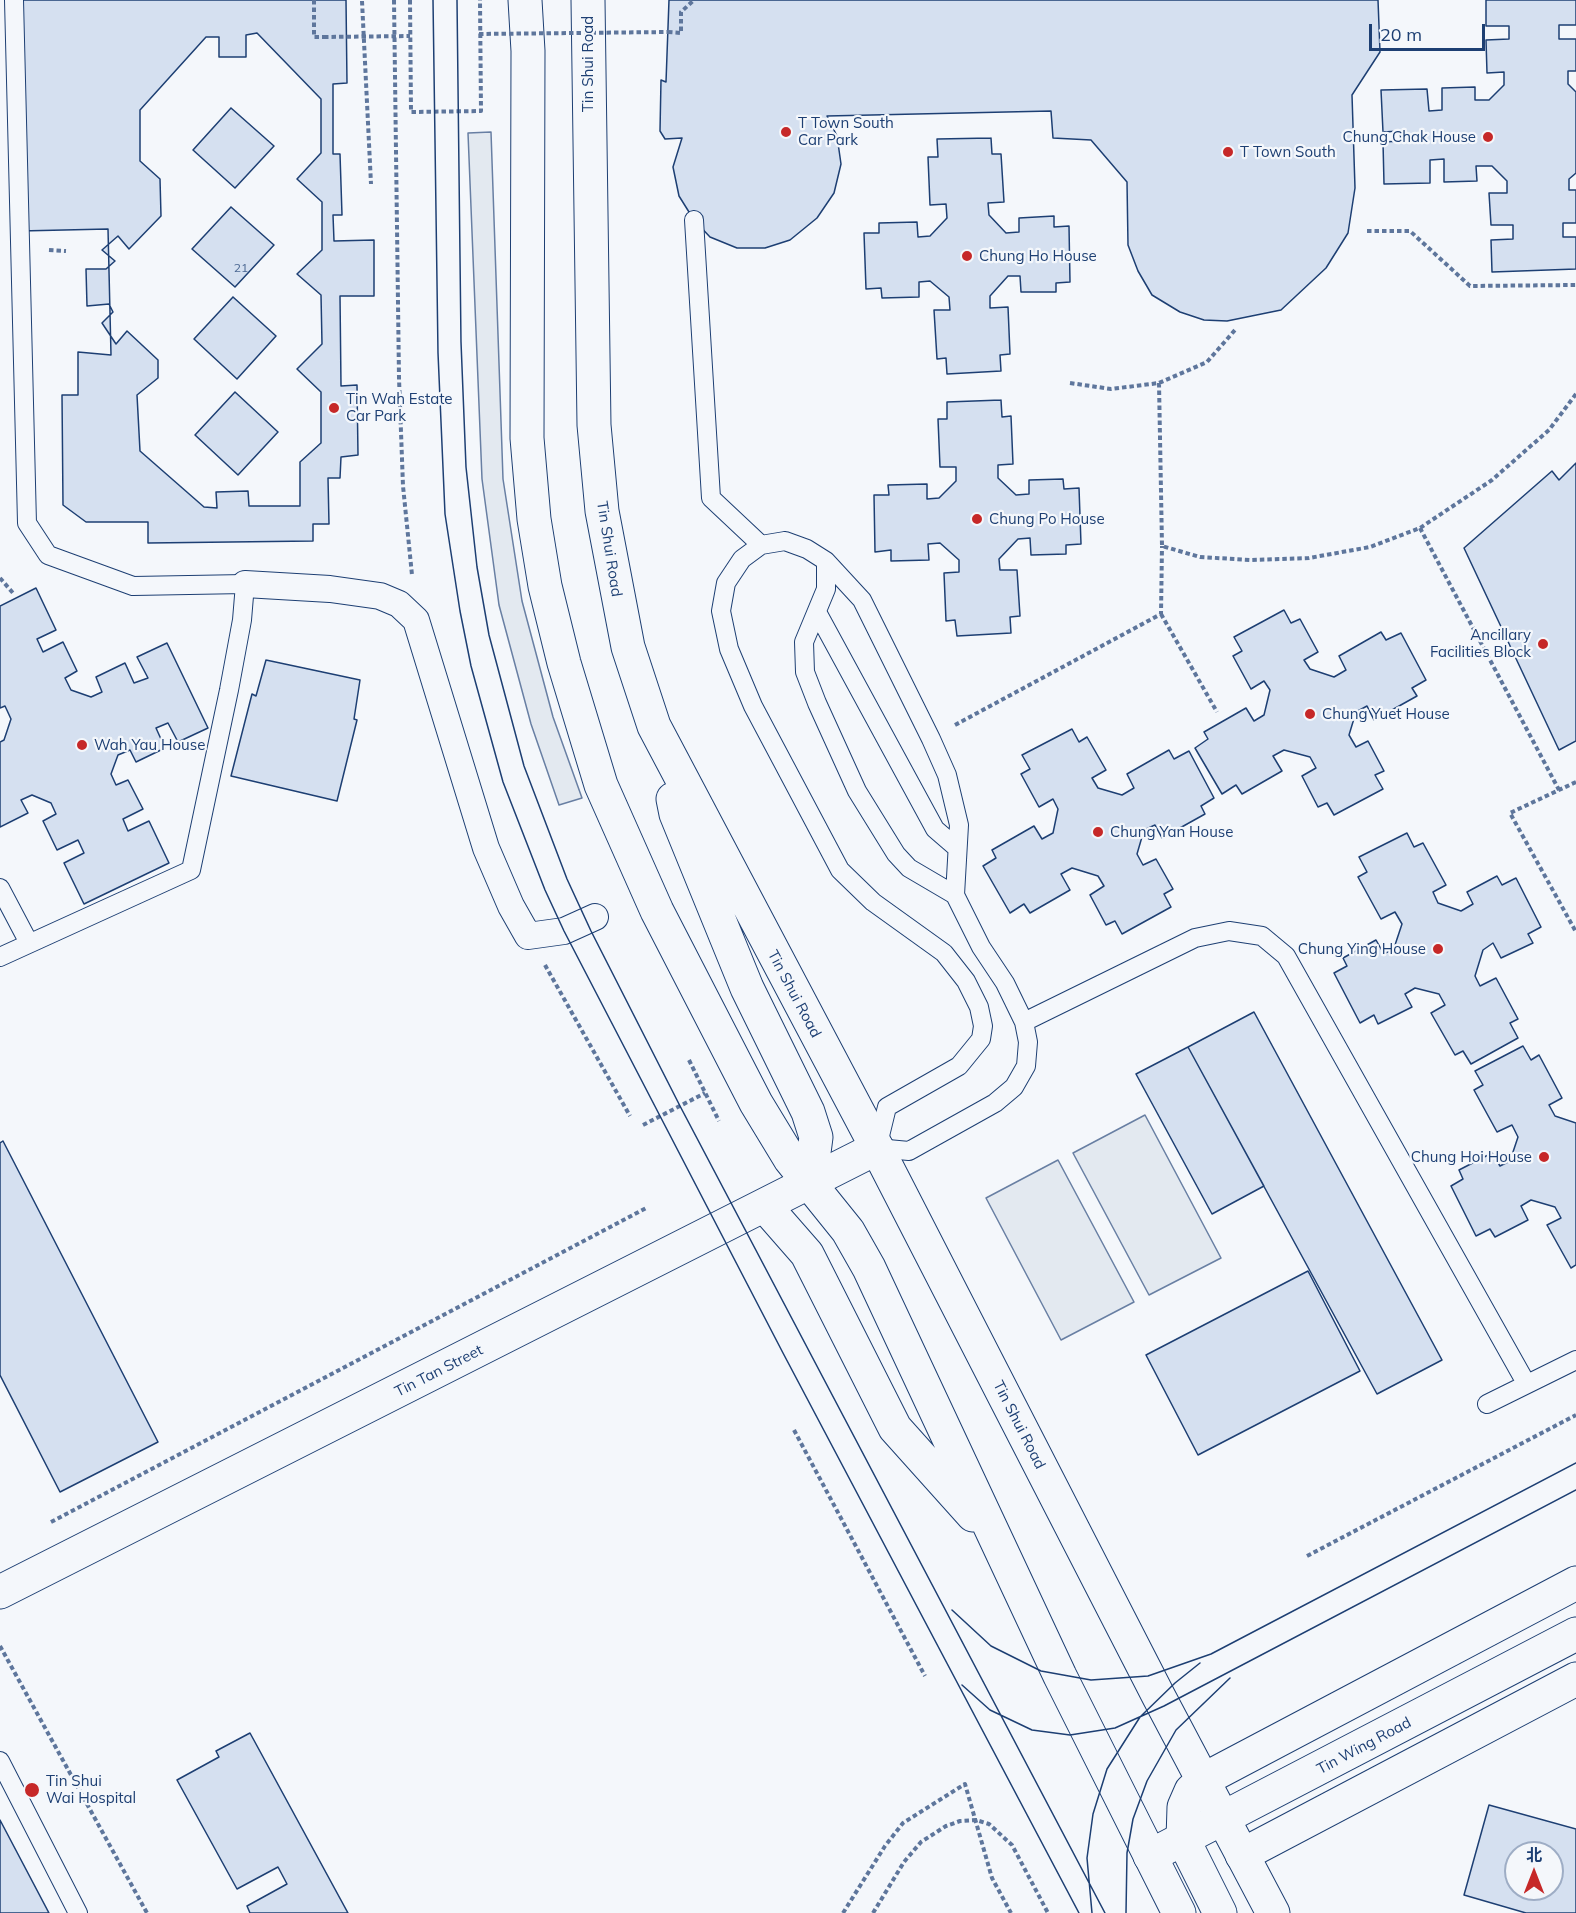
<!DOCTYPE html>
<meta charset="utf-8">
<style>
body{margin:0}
#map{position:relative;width:1576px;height:1913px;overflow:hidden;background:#f4f7fb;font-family:Mulish,"Noto Sans SC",sans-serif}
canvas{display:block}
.north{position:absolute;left:1504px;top:1841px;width:60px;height:60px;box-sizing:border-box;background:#f4f7fb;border:2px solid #9eadc5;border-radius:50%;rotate:0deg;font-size:16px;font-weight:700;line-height:24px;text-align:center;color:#1d3f73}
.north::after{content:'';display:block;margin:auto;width:21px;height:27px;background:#c62828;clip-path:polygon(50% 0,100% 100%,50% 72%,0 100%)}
.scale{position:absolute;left:1369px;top:24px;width:116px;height:27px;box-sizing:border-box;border:3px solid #1d3f73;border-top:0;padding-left:8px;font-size:18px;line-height:21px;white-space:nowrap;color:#1d3f73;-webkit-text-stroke:4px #f4f7fb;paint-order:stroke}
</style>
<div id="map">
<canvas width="1576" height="1913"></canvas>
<div class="north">北</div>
<div class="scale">20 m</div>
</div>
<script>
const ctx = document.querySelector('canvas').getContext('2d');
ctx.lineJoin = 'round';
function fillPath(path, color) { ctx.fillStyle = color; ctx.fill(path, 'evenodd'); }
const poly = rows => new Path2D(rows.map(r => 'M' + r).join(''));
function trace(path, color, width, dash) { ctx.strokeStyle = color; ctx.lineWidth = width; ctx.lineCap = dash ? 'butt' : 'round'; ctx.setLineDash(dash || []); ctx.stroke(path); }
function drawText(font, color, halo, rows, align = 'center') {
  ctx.font = font + ' Mulish,sans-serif'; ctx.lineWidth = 4.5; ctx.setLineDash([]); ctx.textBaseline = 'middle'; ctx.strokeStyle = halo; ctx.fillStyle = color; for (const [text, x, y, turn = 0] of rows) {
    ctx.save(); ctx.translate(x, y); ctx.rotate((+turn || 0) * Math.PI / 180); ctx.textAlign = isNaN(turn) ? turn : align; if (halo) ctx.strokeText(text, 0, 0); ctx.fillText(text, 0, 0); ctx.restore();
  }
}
const green = poly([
 [491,132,503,479,522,601,553,717,582,798,559,805,531,724,499,605,482,479,468,133,491,132],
 [1145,1115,1221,1258,1149,1295,1073,1153,1145,1115],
 [1058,1160,1134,1302,1061,1340,986,1198,1058,1160]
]);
fillPath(green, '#e3e9f0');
trace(green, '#687fa3', 1.5);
const building = poly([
 [21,0,346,0,347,83,333,84,333,154,340,154,342,215,333,215,334,241,374,240,374,296,340,296,341,386,357,385,358,455,341,457,340,478,328,478,329,524,313,524,313,541,148,543,148,522,86,522,63,505,62,395,78,395,78,352,111,355,108,229,20,231,21,0],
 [669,0,1378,0,1380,52,1352,95,1355,188,1348,233,1326,268,1281,310,1227,321,1204,320,1180,312,1152,295,1138,271,1128,245,1127,182,1091,140,1053,138,1051,111,827,116,837,136,841,164,834,193,817,218,790,240,765,248,737,248,710,237,694,220,679,196,673,167,682,138,665,139,660,131,661,80,666,82,669,0],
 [1486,0,1576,0,1576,25,1559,25,1559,39,1576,39,1576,71,1568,71,1568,84,1576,92,1576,173,1569,179,1569,190,1576,190,1576,223,1563,223,1563,237,1576,237,1576,269,1492,272,1491,240,1513,239,1513,225,1491,225,1489,193,1507,193,1507,181,1492,166,1476,166,1477,181,1444,182,1444,159,1430,160,1430,183,1384,184,1383,142,1401,141,1400,131,1383,132,1381,90,1427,89,1429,111,1442,110,1442,88,1475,87,1475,100,1489,100,1504,85,1504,72,1487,73,1486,40,1509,39,1509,26,1486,26,1486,0],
 [257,33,321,99,321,153,297,179,322,202,322,250,297,274,321,295,322,344,297,369,321,392,321,443,300,462,300,506,249,506,248,491,216,492,217,508,204,507,140,451,137,395,158,378,158,360,127,331,116,344,102,323,113,312,109,304,87,306,86,269,106,269,115,261,102,250,118,236,129,249,161,216,160,179,140,161,140,110,206,37,219,37,219,57,246,57,246,35,257,33],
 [231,108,274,146,235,188,193,150,231,108],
 [231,207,274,245,235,287,192,249,231,207],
 [233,297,276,336,237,379,194,339,233,297],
 [235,392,278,432,238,475,195,435,235,392],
 [991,138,992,154,1001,154,1004,202,988,203,989,215,1006,233,1019,232,1019,218,1054,216,1054,227,1069,226,1070,282,1056,283,1056,292,1021,292,1020,276,1008,276,990,296,990,308,1008,307,1010,354,1000,355,1001,371,947,374,946,358,937,359,934,310,950,310,949,297,930,281,919,282,919,297,882,298,881,288,866,289,864,233,879,233,879,223,917,222,918,237,930,236,947,218,946,204,930,205,928,157,938,157,937,139,991,138],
 [1001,400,1002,417,1011,416,1013,464,998,465,998,478,1016,495,1029,494,1029,480,1063,479,1064,489,1079,488,1081,544,1066,545,1066,554,1031,555,1030,538,1018,539,999,559,1000,570,1017,570,1020,616,1010,617,1011,633,957,636,955,620,946,621,944,573,959,572,959,560,940,543,928,544,929,560,891,561,891,550,875,552,874,495,889,495,888,485,927,484,927,499,939,498,956,481,956,467,940,467,938,419,947,419,947,402,1001,400],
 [1576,463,1576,741,1559,750,1464,548,1552,471,1559,480,1576,463],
 [36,588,56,630,37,639,43,652,63,642,77,671,65,678,71,690,91,697,102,692,96,677,125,663,134,683,148,678,137,657,167,643,208,728,178,742,168,723,156,728,165,748,136,762,130,750,118,755,111,774,116,785,128,780,143,809,123,819,128,831,149,821,169,863,84,904,64,863,84,853,78,840,57,850,43,821,56,814,51,803,32,795,21,800,28,813,0,827,0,742,4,740,11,719,5,706,0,708,0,606,36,588],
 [1284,610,1291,623,1300,619,1318,652,1304,660,1310,669,1334,677,1346,670,1339,656,1381,632,1386,640,1401,633,1426,680,1412,688,1417,696,1374,720,1367,706,1356,712,1349,735,1356,747,1368,741,1384,771,1375,775,1383,789,1334,815,1327,803,1318,807,1302,776,1316,768,1310,757,1284,750,1273,756,1282,771,1242,794,1236,785,1222,794,1195,748,1208,739,1204,732,1246,708,1254,721,1264,715,1270,690,1264,681,1251,689,1233,656,1242,651,1234,637,1284,610],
 [266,660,360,680,354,719,357,720,337,801,231,776,252,694,256,696,266,660],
 [1072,729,1079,742,1087,737,1106,770,1092,778,1098,788,1122,795,1134,788,1127,774,1169,750,1174,759,1189,751,1214,798,1201,806,1205,814,1162,838,1155,825,1144,830,1137,854,1143,865,1156,859,1173,889,1164,894,1171,907,1122,934,1115,921,1106,925,1090,895,1104,886,1098,876,1072,868,1061,874,1070,890,1030,913,1024,904,1010,913,983,866,996,858,992,850,1034,826,1042,839,1053,833,1058,809,1053,799,1039,807,1021,774,1030,769,1022,755,1072,729],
 [1407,833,1414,847,1423,843,1446,885,1433,892,1438,903,1461,911,1473,904,1467,892,1497,876,1502,885,1516,878,1541,927,1528,934,1533,943,1501,958,1493,943,1483,950,1475,976,1480,986,1496,978,1518,1019,1510,1023,1518,1038,1471,1064,1463,1051,1455,1055,1431,1013,1445,1005,1439,994,1415,988,1405,994,1412,1007,1378,1024,1374,1015,1360,1023,1334,973,1347,966,1343,958,1376,940,1384,954,1394,948,1402,924,1395,912,1381,919,1358,877,1367,872,1359,857,1407,833],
 [1254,1012,1442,1360,1377,1394,1188,1047,1254,1012],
 [1523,1046,1531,1060,1539,1055,1562,1098,1549,1105,1555,1116,1576,1123,1576,1265,1571,1268,1547,1225,1561,1218,1555,1207,1531,1200,1521,1206,1528,1220,1495,1237,1490,1229,1476,1236,1451,1186,1463,1179,1459,1170,1492,1153,1500,1166,1510,1161,1518,1137,1512,1125,1497,1132,1474,1090,1483,1085,1475,1071,1523,1046],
 [1188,1047,1264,1186,1212,1214,1136,1074,1188,1047],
 [3,1141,158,1442,60,1492,0,1375,0,1143,3,1141],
 [1308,1271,1360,1371,1198,1455,1146,1355,1308,1271],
 [250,1733,348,1913,250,1913,247,1906,287,1884,278,1867,237,1889,177,1780,219,1757,216,1751,250,1733],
 [1489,1805,1576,1829,1576,1913,1526,1913,1464,1895,1489,1805],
 [1516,1853,1552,1853,1552,1889,1516,1889,1516,1853],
 [0,1820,49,1913,0,1913,0,1820]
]);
fillPath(building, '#d5e0f0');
trace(building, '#1d3f73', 1.5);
const service = poly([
 [694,220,711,498,761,545],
 [785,541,807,549,826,561,862,600,931,739,947,775,959,825,955,895,981,947,1005,983,1024,1022,1028,1042,1026,1066,1014,1087,995,1103,909,1151,877,1148,887,1107,959,1066,981,1039,983,1026,979,1007,966,981,944,953,873,902,840,870,753,706,729,649,721,611,726,583,742,559,761,545,785,541],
 [826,561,826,589,804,642,805,672,817,703,857,791,896,854,909,868,955,895],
 [817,612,935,829,957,848],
 [0,888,29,943],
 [0,957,191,870,229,690,242,620,245,584,133,586,48,555,27,523,14,0],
 [1024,1022,1195,938,1229,931,1262,936,1286,956,1526,1383],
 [1487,1404,1576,1360],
 [0,1761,78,1913]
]);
const pedestrian = poly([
 [245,584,330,589,380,596,399,604,416,620,486,848,511,906,528,936,564,931,595,917]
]);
const minor = poly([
 [0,1592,877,1148]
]);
const tertiary = poly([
 [1203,1780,1576,1583],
 [1242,1855,1576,1679],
 [1150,1856,1576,1634]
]);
const secondary = poly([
 [525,0,528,51,527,438,534,519,545,586,564,663,601,785,657,911,756,1103,790,1159,848,1231,869,1268,1060,1676,1179,1913],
 [588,0,594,425,602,511,628,647,654,726,877,1148,1159,1697,1273,1913],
 [673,799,676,814,747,988,808,1112,816,1137,810,1183],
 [765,1206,807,1254,895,1428,973,1515],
 [1203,1780,1191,1791,1184,1807,1183,1839,1220,1913]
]);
trace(service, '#1d3f73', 20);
trace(pedestrian, '#1d3f73', 28);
trace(minor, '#1d3f73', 35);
trace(tertiary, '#1d3f73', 35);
trace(secondary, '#1d3f73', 35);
trace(poly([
 [314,0,314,37,324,37],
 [394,0,399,378,403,486,412,575],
 [410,0,411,112,481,111,480,0],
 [362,1,371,184],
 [668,32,681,33,681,12,694,0],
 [1367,231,1410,231,1470,286,1576,285],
 [49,250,66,251],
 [1070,383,1111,389,1159,383,1207,362,1235,330],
 [1159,383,1162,546,1200,557,1251,560,1309,558,1370,547,1420,528,1492,480,1549,430,1576,394],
 [1420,528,1559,790],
 [0,578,13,593],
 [1161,614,1217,712],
 [955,725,1161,614,1162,546],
 [1576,782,1510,813,1576,932],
 [545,965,630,1116],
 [689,1060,719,1121],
 [643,1125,705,1093],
 [794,1430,925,1676],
 [51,1522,648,1207],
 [1307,1556,1576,1415],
 [0,1646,147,1913],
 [843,1913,885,1846,903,1823,965,1784,992,1878,1011,1913],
 [873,1913,904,1862,921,1842,946,1826,960,1821,976,1820,989,1824,1012,1845,1048,1913]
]), '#5e769c', 4, [4.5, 3]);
trace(service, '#f4f7fb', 18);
trace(pedestrian, '#f4f7fb', 26);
trace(minor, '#f4f7fb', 33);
trace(tertiary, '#f4f7fb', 33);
trace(secondary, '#f4f7fb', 33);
trace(poly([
 [433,0,438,353,445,514,460,611,471,666,503,782,545,890,564,931,783,1353,1079,1913],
 [457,0,461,342,466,467,477,567,489,635,524,766,567,879,591,931,680,1106,1105,1913],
 [952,1610,991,1646,1041,1671,1091,1680,1148,1676,1211,1654,1576,1463],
 [962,1685,990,1710,1032,1730,1070,1735,1115,1728,1164,1706,1576,1490],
 [1092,1913,1087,1858,1093,1814,1107,1769,1140,1717,1175,1683,1200,1663],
 [1126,1913,1127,1853,1133,1819,1147,1781,1176,1730,1230,1678]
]), '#1d3f73', 1.5);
trace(poly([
 [479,34,668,32],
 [324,37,410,36]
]), '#5e769c', 4, [4.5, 3]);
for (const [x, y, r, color] of [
 [786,132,6,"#c62828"],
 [1488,137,6,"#c62828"],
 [1228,152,6,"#c62828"],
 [967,256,6,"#c62828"],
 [334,408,6,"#c62828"],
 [977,519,6,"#c62828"],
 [1543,644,6,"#c62828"],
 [1310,714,6,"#c62828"],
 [82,745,6,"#c62828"],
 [1098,832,6,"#c62828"],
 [1438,949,6,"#c62828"],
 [1544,1157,6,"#c62828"],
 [32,1790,8,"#c62828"]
]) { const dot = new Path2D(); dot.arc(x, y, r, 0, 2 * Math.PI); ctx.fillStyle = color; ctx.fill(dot); trace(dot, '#f4f7fb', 2); }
drawText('12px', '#4b6792', null, [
 ["21",241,268]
]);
drawText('15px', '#1d3f73', '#f4f7fb', [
 ["Tin Shui Road",588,64,-90],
 ["Tin Shui Road",609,549,81],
 ["Tin Shui Road",794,994,62],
 ["Tin Tan Street",439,1371,-27],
 ["Tin Shui Road",1019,1425,63],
 ["Tin Wing Road",1364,1746,-28]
]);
drawText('15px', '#1d3f73', '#f4f7fb', [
 ["T Town South",798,123],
 ["Car Park",798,140],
 ["Chung Chak House",1476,137,"right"],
 ["T Town South",1240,152],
 ["Chung Ho House",979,256],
 ["Tin Wah Estate",346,399],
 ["Car Park",346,416],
 ["Chung Po House",989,519],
 ["Ancillary",1531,635,"right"],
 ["Facilities Block",1531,652,"right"],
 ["Chung Yuet House",1322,714],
 ["Wah Yau House",94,745],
 ["Chung Yan House",1110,832],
 ["Chung Ying House",1426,949,"right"],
 ["Chung Hoi House",1532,1157,"right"],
 ["Tin Shui",46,1781],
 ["Wai Hospital",46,1798]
], 'left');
</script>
